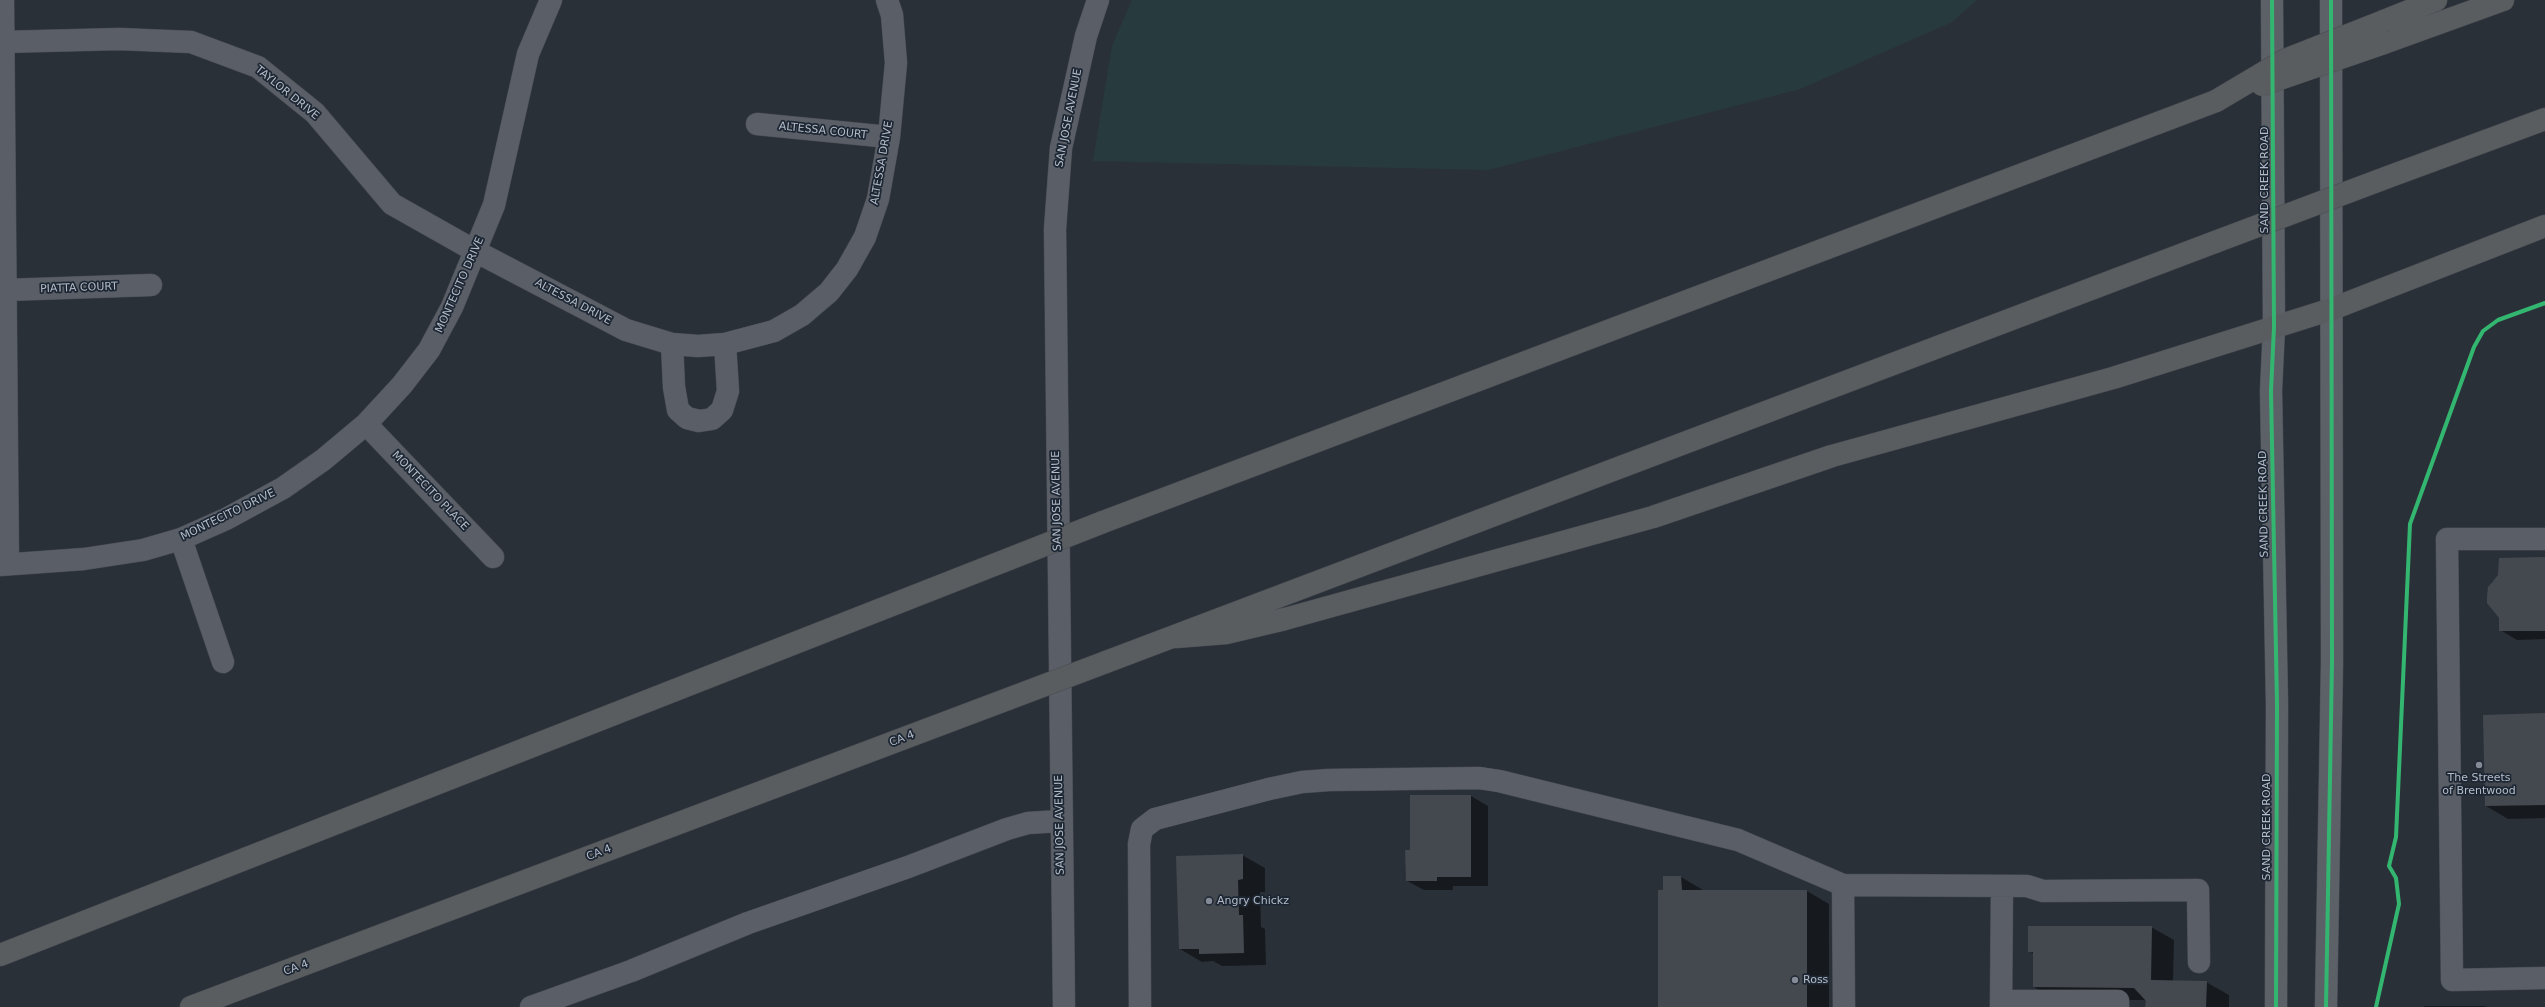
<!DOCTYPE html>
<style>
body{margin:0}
canvas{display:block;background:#2a3038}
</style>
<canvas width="2545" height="1007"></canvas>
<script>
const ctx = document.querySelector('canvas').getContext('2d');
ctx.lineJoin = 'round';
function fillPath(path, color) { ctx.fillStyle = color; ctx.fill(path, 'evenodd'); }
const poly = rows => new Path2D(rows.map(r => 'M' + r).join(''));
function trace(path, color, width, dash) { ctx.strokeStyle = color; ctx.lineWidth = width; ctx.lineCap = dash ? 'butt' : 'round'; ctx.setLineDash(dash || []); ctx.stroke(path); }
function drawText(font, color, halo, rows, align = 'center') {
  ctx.font = font + ' "DejaVu Sans",sans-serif'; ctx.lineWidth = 3.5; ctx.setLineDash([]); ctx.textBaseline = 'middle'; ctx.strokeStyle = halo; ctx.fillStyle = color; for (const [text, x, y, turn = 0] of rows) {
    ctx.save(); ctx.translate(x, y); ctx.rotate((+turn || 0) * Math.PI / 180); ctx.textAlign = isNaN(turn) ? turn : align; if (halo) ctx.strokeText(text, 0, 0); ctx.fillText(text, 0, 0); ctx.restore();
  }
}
fillPath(poly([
 [1132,0,1977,0,1952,22,1800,89,1488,170,1093,161,1112,46]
]), '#273a3e');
fillPath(poly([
 [2545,559,2545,639,2517,640,2500,630,2500,618,2488,592,2491,583,2499,575],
 [2545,714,2545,818,2508,819,2486,806],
 [1411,796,1471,796,1488,806,1488,886,1453,886,1453,890,1424,890,1407,881,1411,851],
 [1242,855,1265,868,1265,892,1260,892,1261,927,1265,929,1266,965,1222,966,1213,961,1202,962,1180,949],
 [1681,877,1703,890,1807,891,1829,904,1829,1007,1659,1007,1664,891],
 [2151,927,2174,940,2173,981,2206,982,2229,995,2229,1007,2146,1007,2147,1000,2056,1000,2034,987,2034,954,2029,951],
 [2424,1006,2485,1006,2487,1007,2424,1007]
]), '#0007');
fillPath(poly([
 [2545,557,2545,631,2499,631,2499,618,2487,603,2487,597,2488,587,2498,575,2499,558],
 [2545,713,2545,805,2485,806,2483,715],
 [1410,795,1471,795,1471,877,1437,877,1437,881,1406,881,1405,850,1410,850],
 [1243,854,1243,879,1238,880,1239,915,1243,915,1244,953,1199,954,1199,949,1179,949,1176,856],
 [1663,876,1681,876,1682,890,1807,890,1807,1007,1658,1007,1658,890,1663,890],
 [2028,926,2152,926,2151,980,2207,981,2206,1007,2145,1007,2146,1001,2134,988,2033,987,2033,952,2028,952]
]), '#444950');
const minor = poly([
 [3,0,8,564],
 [3,42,119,39,191,42,258,67,315,113,392,204,477,252,626,330,672,344,698,346,725,344,774,331,802,315,829,292,847,269,865,237,878,199,889,137,896,63,892,15,887,0],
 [757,124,889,137],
 [6,290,151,285],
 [672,344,674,387,678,410,687,418,699,421,712,419,722,410,728,391,725,344],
 [366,424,493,557],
 [181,539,223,662],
 [2545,539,2447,539,2452,980,2545,978],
 [0,565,84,559,143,550,181,539,226,519,283,488,323,460,366,424,402,385,429,350,452,307,494,205,528,54,551,0],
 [1843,885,1844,1007],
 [2001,1001,2118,1001,2118,1007],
 [531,1007,631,971,748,923,908,867,1007,829,1028,823,1060,821],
 [1064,1007,1055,229,1061,148,1086,36,1098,0],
 [1140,1007,1139,844,1142,829,1155,819,1269,789,1302,782,1329,780,1479,778,1499,781,1738,840,1843,885,2027,886,2043,891,2198,890,2199,962],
 [2001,1007,2002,886]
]);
const major = poly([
 [2272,0,2274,327,2271,391,2277,704,2276,1007],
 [2326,1007,2332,662,2331,0]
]);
const highway = poly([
 [2384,21,2436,0],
 [2384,43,2503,0],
 [2388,177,2545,119],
 [1103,522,2216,101],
 [1176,637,1226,633,1285,619,1653,517,1832,456,2113,378,2332,309,2545,226],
 [1106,662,2215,242],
 [0,955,1009,559],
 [191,1007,1008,699]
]);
trace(minor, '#484c53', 23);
trace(major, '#484c55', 23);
trace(highway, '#474c53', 23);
trace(minor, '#5a5e66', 22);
trace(major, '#5c6168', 22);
trace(highway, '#5a5d60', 22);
const highwayBridge = poly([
 [2262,85,2384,43],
 [2216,101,2285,60,2384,21],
 [2215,242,2388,177],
 [1009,559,1103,522],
 [1008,699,1106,662]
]);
trace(highwayBridge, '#474c53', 23, []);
trace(highwayBridge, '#5a5d60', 22);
trace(poly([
 [2272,0,2274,327,2271,391,2277,704,2276,1007],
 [2326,1007,2332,662,2331,0],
 [2376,1007,2399,904,2396,878,2389,866,2396,837,2410,524,2474,347,2483,331,2498,320,2545,303]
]), '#33b770', 4);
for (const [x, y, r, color] of [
 [2479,765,4,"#848b96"],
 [1209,901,4,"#848b96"],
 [1795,980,4,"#848b96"]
]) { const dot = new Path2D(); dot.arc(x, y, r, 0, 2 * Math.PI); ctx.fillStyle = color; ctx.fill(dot); trace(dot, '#1d2633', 1.5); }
drawText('11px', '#b4bcc9', '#1d2633', [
 ["TAYLOR DRIVE",287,93,39],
 ["SAN JOSE AVENUE",1069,118,-79],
 ["ALTESSA COURT",823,131,6],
 ["ALTESSA DRIVE",882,163,-80],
 ["SAND CREEK ROAD",2265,180,-90],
 ["MONTECITO DRIVE",460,285,-66],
 ["PIATTA COURT",79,288,-2],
 ["ALTESSA DRIVE",573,302,28],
 ["MONTECITO PLACE",430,491,46],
 ["SAN JOSE AVENUE",1057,501,-91],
 ["SAND CREEK ROAD",2264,504,-91],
 ["MONTECITO DRIVE",228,515,-26],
 ["CA 4",902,739,-21],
 ["SAN JOSE AVENUE",1060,825,-91],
 ["SAND CREEK ROAD",2267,827,-90],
 ["CA 4",599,853,-21],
 ["CA 4",296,968,-20]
]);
drawText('11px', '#b4bcc9', '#1d2633', [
 ["The Streets",2479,778,"center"],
 ["of Brentwood",2479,791,"center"],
 ["Angry Chickz",1217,901],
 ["Ross",1803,980]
], 'left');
</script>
